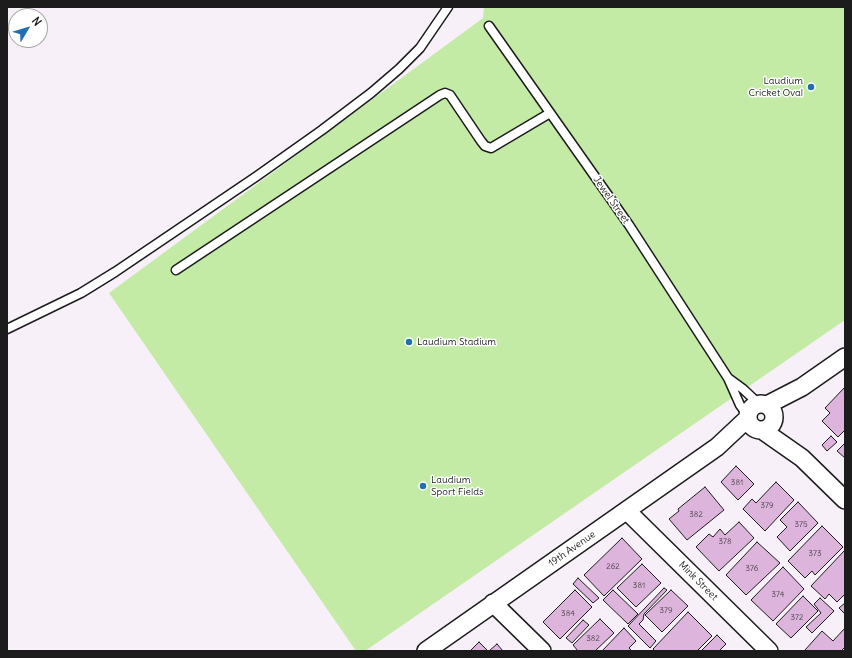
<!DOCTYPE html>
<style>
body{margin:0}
#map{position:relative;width:852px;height:658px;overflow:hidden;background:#f8f0f8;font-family:Delius,sans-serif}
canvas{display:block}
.frame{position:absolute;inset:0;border:8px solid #1c1c1c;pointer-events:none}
.north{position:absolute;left:8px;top:8px;width:40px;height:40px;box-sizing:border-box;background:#fff;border:1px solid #a4a4a4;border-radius:50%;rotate:52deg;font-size:11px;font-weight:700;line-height:16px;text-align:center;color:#1c1c1c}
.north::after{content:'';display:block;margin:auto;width:14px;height:18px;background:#1f6fb2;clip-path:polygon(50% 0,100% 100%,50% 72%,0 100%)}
</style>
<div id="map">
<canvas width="852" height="658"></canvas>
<div class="frame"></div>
<div class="north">N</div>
</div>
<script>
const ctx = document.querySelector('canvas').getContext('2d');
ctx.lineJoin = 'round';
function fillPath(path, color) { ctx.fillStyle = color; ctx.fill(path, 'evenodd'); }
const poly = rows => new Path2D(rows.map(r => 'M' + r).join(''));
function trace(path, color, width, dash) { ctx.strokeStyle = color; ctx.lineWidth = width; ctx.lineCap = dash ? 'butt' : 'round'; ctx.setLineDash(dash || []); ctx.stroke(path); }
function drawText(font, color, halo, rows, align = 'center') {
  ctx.font = font + ' Delius,sans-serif'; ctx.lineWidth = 3; ctx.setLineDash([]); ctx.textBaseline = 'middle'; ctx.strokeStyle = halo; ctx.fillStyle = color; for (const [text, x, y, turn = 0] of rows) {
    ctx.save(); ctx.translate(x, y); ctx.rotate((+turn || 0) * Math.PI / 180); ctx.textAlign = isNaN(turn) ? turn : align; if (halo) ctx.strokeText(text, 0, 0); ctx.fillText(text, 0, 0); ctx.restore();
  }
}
fillPath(poly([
 [484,7,845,7,845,320,365,651,356,651,109,293,483,18]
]), '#c3eba6');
const building = poly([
 [845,387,845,430,838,437,822,421,830,413,825,408,845,387],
 [831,436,837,442,827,451,822,445,831,436],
 [845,443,845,458,837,451,845,443],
 [736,466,754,484,738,500,721,482,736,466],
 [776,482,794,500,765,531,743,509,752,499,756,503,776,482],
 [705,487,724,510,687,540,669,519,679,511,678,509,705,487],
 [798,502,818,523,790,551,777,537,787,527,780,520,798,502],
 [739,522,754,538,719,571,696,547,709,534,713,537,720,529,725,535,739,522],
 [822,526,843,547,815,575,812,571,805,578,788,561,822,526],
 [622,538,642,559,604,596,584,575,622,538],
 [757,542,780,563,746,595,726,575,757,542],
 [845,550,845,594,837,602,829,594,825,599,811,586,845,550],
 [642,564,661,583,636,607,617,588,642,564],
 [783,567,804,589,773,621,751,600,783,567],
 [578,578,599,598,593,603,573,584,578,578],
 [664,588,667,590,644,614,643,620,639,624,656,641,650,648,628,626,664,588],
 [575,590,592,607,560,639,543,622,575,590],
 [613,590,638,614,628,624,603,600,613,590],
 [671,590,688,606,662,632,645,615,671,590],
 [803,596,818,611,791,638,776,624,803,596],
 [820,598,834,611,812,633,806,627,821,613,814,604,820,598],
 [845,603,845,614,839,608,845,603],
 [688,612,712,636,697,651,655,651,653,649,688,612],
 [600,619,614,633,595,651,578,651,573,645,600,619],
 [583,620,589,625,572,643,566,638,583,620],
 [624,628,636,641,629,648,632,651,602,651,624,628],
 [845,628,845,647,841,651,806,651,805,650,822,631,833,641,845,628],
 [717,635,726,644,719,651,701,651,717,635],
 [479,642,488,651,470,651,479,642],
 [497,644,503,651,489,651,497,644]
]);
fillPath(building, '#ddb4db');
trace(building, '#1c1c1c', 1);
const lane = poly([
 [489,26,629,225,728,378,740,405,748,416],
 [176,270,440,95,445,93,450,95,481,141,485,146,491,148,550,113],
 [7,329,81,293,115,272,257,176,322,130,371,93,399,69,420,48,448,7],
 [728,378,743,389,759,404]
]);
const street = poly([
 '748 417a13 13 0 1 1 26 0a13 13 0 1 1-26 0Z',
 [767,405,802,387,845,357],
 [762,430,802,458,845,500],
 [627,511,769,651],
 [493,603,542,651],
 [426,651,717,447,748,418]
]);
trace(lane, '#1c1c1c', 11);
trace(street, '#1c1c1c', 20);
trace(lane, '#fff', 8);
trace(street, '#fff', 17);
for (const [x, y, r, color] of [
 [811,87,4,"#1f6fb2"],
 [409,342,4,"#1f6fb2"],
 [423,486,4,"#1f6fb2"]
]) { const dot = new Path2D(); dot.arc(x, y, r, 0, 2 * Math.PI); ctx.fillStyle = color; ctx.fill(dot); trace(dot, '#fff', 1.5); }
drawText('8px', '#4c424c', null, [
 ["381",737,483],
 ["379",767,506],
 ["382",696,515],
 ["375",801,525],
 ["378",725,542],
 ["373",815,554],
 ["262",613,567],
 ["376",752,569],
 ["381",639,586],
 ["374",778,595],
 ["379",666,611],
 ["384",568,614],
 ["372",797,618],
 ["382",593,639]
]);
drawText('10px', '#1c1c1c', '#fff', [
 ["Laudium",803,81,"right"],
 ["Cricket Oval",803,93,"right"],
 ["Laudium Stadium",417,342],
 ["Laudium",431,480],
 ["Sport Fields",431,492]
], 'left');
drawText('10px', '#1c1c1c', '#fff', [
 ["Jewel Street",611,200,55],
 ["19th Avenue",572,549,-35],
 ["Mink Street",698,581,45]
]);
</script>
